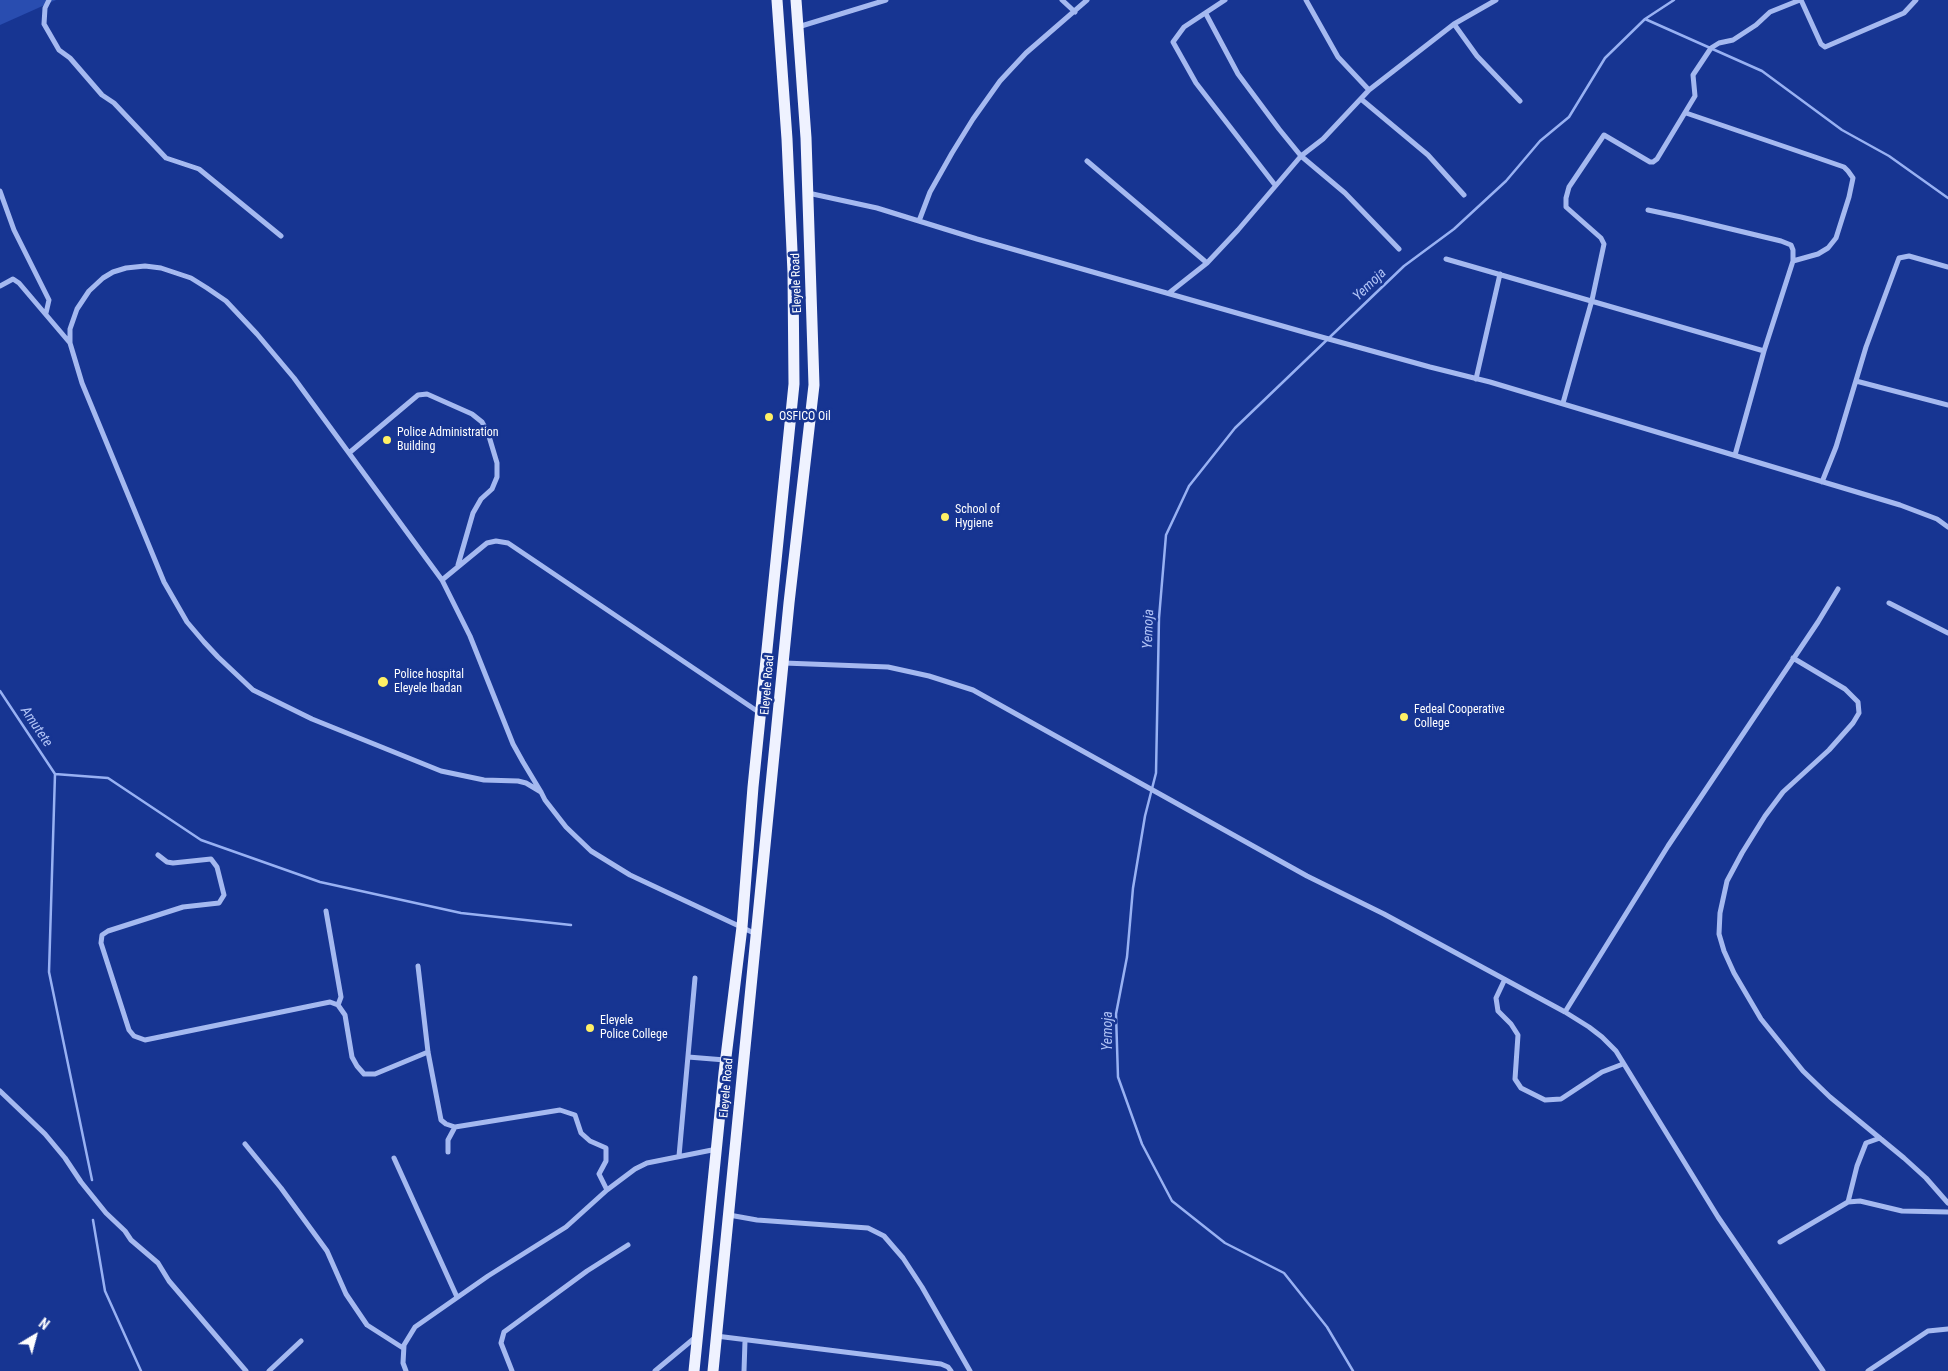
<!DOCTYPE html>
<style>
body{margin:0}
#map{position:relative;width:1948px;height:1371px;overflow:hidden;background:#173592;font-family:"Roboto Condensed",sans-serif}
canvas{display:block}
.north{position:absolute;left:10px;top:1311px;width:50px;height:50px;-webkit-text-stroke:4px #173592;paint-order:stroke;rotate:37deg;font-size:14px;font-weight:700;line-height:20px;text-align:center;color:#fff}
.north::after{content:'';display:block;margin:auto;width:18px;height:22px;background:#fff;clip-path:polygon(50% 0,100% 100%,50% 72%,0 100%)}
</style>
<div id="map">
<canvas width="1948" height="1371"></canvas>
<div class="north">N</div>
</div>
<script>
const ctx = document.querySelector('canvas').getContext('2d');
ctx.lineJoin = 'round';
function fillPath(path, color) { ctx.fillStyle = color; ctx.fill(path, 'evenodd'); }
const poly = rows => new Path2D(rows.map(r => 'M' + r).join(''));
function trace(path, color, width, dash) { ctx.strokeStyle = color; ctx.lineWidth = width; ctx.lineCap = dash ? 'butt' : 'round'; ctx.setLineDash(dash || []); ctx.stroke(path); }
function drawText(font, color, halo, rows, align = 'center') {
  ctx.font = font + ' "Roboto Condensed",sans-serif'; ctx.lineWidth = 5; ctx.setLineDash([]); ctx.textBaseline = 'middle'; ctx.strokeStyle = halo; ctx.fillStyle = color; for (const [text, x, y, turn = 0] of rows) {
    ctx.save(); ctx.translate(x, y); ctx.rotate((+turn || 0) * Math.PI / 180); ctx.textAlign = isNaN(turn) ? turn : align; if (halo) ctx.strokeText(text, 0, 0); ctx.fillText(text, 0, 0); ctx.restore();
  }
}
fillPath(poly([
 [0,0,56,0,0,25]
]), '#294db0');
trace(poly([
 [1645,19,1762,71,1842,130,1889,156,1948,198],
 [0,691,55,774],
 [55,774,108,778,201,840,320,882,461,913,571,925],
 [55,774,49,972,92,1180],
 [93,1220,105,1291,141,1371],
 [1353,1371,1327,1327,1284,1273,1225,1243,1172,1201,1142,1144,1118,1077,1116,1014,1127,957,1133,888,1145,816,1156,773,1159,618,1166,535,1189,486,1235,428,1404,266,1454,229,1506,181,1540,141,1569,117,1605,58,1645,19,1674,0]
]), '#98b1f3', 2.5);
trace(poly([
 [49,0,45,8,44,24,59,50,70,58,102,95,114,103,166,158,199,169,281,236],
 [1062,0,1075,12],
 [1225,0,1184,27,1173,42,1196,83,1275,185],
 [1306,0,1338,57,1369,90],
 [1801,0,1821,44,1825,47,1904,13,1916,0],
 [1206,14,1238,74,1279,129,1301,156,1345,193,1399,249],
 [1454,24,1477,56,1520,101],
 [798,27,886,0],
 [1361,99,1428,155,1464,195],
 [1686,113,1818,158,1844,167,1848,171,1853,178,1849,197,1836,238,1828,248,1818,254,1793,261],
 [1087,161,1207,263],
 [0,191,14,230,49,300,46,313],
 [808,193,877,208,977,239,1307,333,1430,367,1490,382,1900,505,1937,519,1948,527],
 [1648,210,1681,217,1781,241,1791,245,1793,250,1793,261,1764,351,1735,455],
 [919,221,930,192,952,153,973,119,1000,81,1026,53,1087,0],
 [1446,259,1764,351],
 [0,286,13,279,19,283,70,343],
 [1169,293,1207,263,1238,230,1301,156,1323,139,1369,90,1454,24,1496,0],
 [1476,379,1500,274],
 [1856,381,1948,405],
 [1563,403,1592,300,1604,244,1601,238,1566,207,1566,198,1569,187,1604,135,1650,162,1653,162,1657,159,1695,96,1693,75,1711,48,1719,43,1733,40,1756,25,1770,12,1800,0],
 [349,453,418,395,427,394,472,414,482,422,488,433,497,463,497,477,492,489,481,499,473,513,458,565],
 [1822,482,1836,447,1866,347,1899,258,1909,256,1948,267],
 [442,580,487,543,496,541,508,543,760,713],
 [1889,603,1948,633],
 [1793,658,1845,689,1858,702,1859,713,1853,723,1829,750,1783,792,1765,816,1742,853,1727,881,1720,913,1719,934,1724,951,1734,973,1761,1019,1803,1071,1830,1097,1904,1158,1926,1178,1948,1203],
 [784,663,888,667,929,676,973,690,1307,876,1384,914,1565,1012,1589,1027,1602,1037,1616,1051,1718,1217,1823,1371],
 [541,792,526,783,518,781,484,780,441,771,312,719,253,690,218,657,204,642,187,622,164,582,82,383,70,343,70,329,77,309,89,291,103,278,113,272,126,268,145,266,161,268,191,278,207,288,226,301,257,334,294,378,442,580,470,636,513,744,523,762,541,792,545,800,566,827,591,851,630,875,756,934],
 [158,855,167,862,173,863,211,859,217,867,224,895,219,903,183,907,108,931,102,935,101,943,129,1030,134,1036,145,1040,330,1002,338,1005,345,1015,352,1057,357,1066,364,1074,375,1074,428,1052],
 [326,911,341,997,338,1005],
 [418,966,428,1052,441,1120,446,1124,455,1127,560,1110,575,1115,581,1133,590,1141,606,1148,606,1161,599,1174,607,1190],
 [1504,981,1496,998,1498,1011,1511,1024,1518,1035,1515,1079,1521,1088,1545,1100,1561,1099,1602,1072,1623,1064],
 [1565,1012,1668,846,1818,622,1838,589],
 [688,1057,725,1060],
 [0,1091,45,1134,65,1158,81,1182,106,1213,125,1231,131,1240,158,1263,169,1281,246,1371],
 [245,1144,281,1188,327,1251,346,1294,367,1325,403,1348],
 [448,1152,448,1140,455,1127],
 [679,1156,695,978],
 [394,1158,457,1297],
 [1848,1202,1857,1166,1866,1143,1880,1138],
 [729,1215,757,1220,868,1228,884,1236,903,1258,922,1287,970,1371],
 [1780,1242,1848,1202,1860,1201,1902,1211,1948,1212],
 [716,1336,941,1364,948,1367,951,1371],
 [269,1371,301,1341],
 [406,1371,403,1363,404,1345,415,1327,488,1276,566,1227,607,1190,635,1169,647,1163,717,1149],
 [512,1371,501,1343,504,1332,587,1271,628,1245],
 [655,1371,697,1336],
 [744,1371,745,1341],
 [1868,1371,1928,1331,1948,1329]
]), '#a5b9f0', 5);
trace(poly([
 [694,1371,724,1073,742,927,753,787,794,384,793,273,787,139,777,0],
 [713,1371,789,603,814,385,806,138,796,0]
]), '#eff2ff', 11);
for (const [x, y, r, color] of [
 [769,417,5,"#fff065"],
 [387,440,5,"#fff065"],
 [945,517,5,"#fff065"],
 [383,682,6,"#fff065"],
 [1404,717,5,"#fff065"],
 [590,1028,5,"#fff065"]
]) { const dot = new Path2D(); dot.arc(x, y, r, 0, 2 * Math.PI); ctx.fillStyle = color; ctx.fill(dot); trace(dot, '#173592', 2); }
drawText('12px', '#fff', '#173592', [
 ["Eleyele Road",797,283,-92],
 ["Eleyele Road",768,685,-85],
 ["Eleyele Road",727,1088,-85]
]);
drawText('12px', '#fff', '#173592', [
 ["OSFICO Oil",779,417],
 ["Police Administration",397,433],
 ["Building",397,447],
 ["School of",955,510],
 ["Hygiene",955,524],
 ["Police hospital",394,675],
 ["Eleyele Ibadan",394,689],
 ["Fedeal Cooperative",1414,710],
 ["College",1414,724],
 ["Eleyele",600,1021],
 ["Police College",600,1035]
], 'left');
drawText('italic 14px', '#b2c4f7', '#173592', [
 ["Yemoja",1370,285,-44],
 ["Yemoja",1149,629,-88],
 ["Amutete",36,727,56],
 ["Yemoja",1108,1031,-90]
]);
</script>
